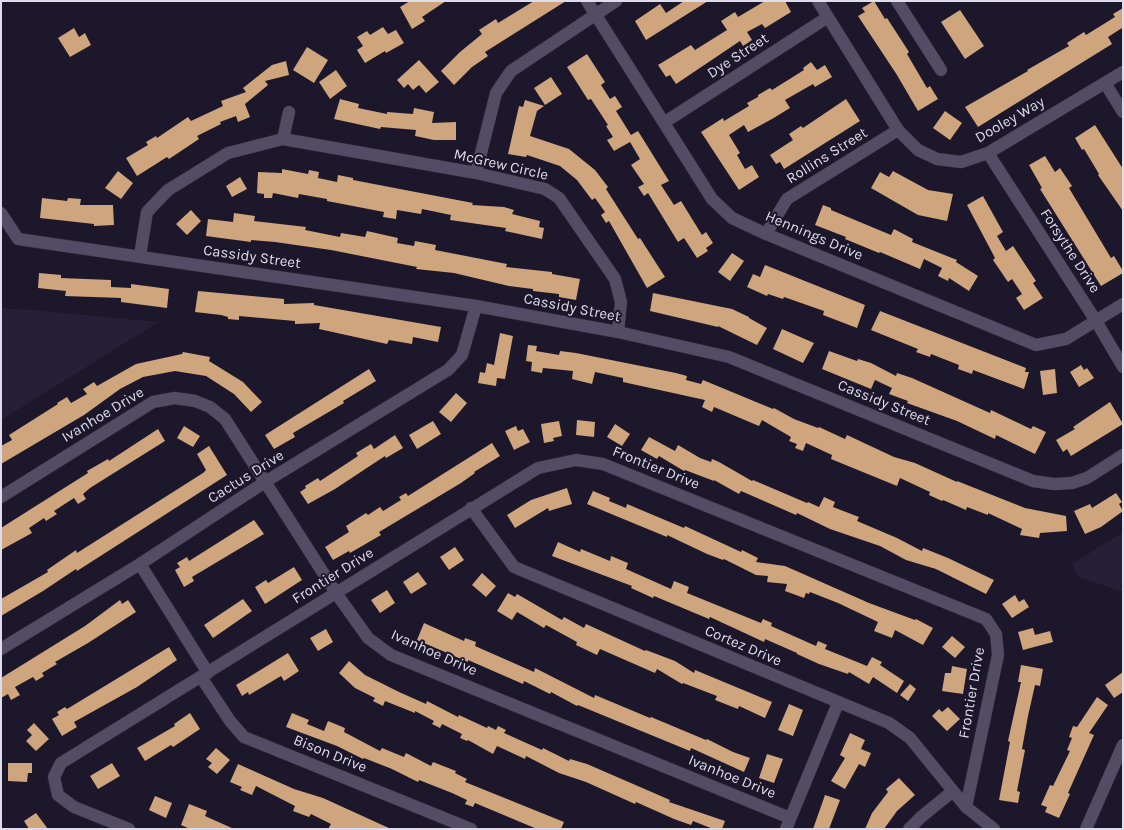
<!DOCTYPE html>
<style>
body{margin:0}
#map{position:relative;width:1124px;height:830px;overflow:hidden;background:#1c172b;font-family:Karla,sans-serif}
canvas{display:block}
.frame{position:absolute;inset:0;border:2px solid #dfddeb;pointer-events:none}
</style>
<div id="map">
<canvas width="1124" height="830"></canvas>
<div class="frame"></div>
</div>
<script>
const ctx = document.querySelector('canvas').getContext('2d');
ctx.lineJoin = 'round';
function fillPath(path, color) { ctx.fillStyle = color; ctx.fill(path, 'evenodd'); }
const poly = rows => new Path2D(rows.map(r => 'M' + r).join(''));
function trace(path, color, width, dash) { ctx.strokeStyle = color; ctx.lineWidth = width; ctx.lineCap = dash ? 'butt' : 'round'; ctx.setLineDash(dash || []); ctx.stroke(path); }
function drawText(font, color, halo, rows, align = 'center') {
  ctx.font = font + ' Karla,sans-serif'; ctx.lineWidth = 4; ctx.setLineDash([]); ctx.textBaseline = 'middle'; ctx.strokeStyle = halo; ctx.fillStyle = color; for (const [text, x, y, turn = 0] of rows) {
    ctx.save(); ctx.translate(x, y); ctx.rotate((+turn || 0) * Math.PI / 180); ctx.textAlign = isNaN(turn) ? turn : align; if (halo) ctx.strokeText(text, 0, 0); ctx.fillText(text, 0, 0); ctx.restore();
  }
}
fillPath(poly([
 [1,308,31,310,159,322,1,420],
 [1123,532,1123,592,1079,577,1072,564]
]), '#251f38');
fillPath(poly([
 [410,1,446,1,422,17,425,21,412,29,400,7],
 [534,1,566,1,485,52,488,56,472,67,454,85,441,71,460,52,482,34,479,30,496,19,498,23],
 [684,1,708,1,646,40,635,21,660,4,666,13],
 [765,1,785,1,791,12,765,28,762,24,747,32,752,40,743,46,740,41,676,84,670,75,666,77,658,65,691,45,695,50,727,30,721,21,735,12,738,17],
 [874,1,885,19,887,18,909,52,907,54,927,88,930,86,938,99,918,111,897,75,858,16,865,12,862,8],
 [1123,8,1123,30,1122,28,1108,37,1112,44,978,127,965,107,1028,71,1027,70,1069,46,1067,43,1084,32,1086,35,1115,17,1113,14],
 [960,10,984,46,965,59,941,22],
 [383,27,388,34,396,30,404,43,386,53,385,51,365,63,357,50,363,46,357,37,367,31,370,35],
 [74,28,79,37,85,33,91,45,70,57,58,38],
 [307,47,328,60,314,83,293,70],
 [587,54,605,82,601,85,610,99,615,96,622,107,616,111,631,135,638,131,669,181,661,185,674,205,681,201,702,235,706,232,713,243,706,248,708,251,697,258,684,238,678,242,648,193,644,196,638,187,644,184,631,165,640,159,630,142,614,151,607,140,613,137,606,126,608,125,591,99,588,100,567,67],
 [419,60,439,82,426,93,419,85,413,90,408,84,404,88,397,80],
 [286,61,289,75,265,81,268,85,245,104,250,117,238,122,236,116,220,122,221,124,197,136,199,139,169,159,167,157,137,176,126,158,148,145,146,142,156,136,157,138,188,117,191,121,223,106,221,101,246,92,243,88,272,65],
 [811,62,817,70,825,65,832,77,815,87,813,84,785,100,790,108,772,119,748,132,744,125,729,135,740,153,737,155,745,169,752,165,759,177,739,190,701,132,723,118,724,121,749,106,747,103,758,97,758,95,770,88,772,90,804,70,803,68],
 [336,70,347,86,330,99,319,82],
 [551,77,562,94,545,105,534,88],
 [340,99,359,104,358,108,387,114,387,112,413,114,414,108,434,112,432,123,456,122,456,140,434,140,415,136,416,130,381,127,380,129,334,119],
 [846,99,860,121,784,169,780,162,776,164,770,155,793,140,789,134,801,126,803,128],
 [525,100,544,106,537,111,530,136,569,149,595,170,608,187,606,189,638,239,640,238,665,277,647,288,609,221,606,223,601,215,605,212,595,198,592,200,577,180,560,166,527,155,526,157,508,154,519,106,523,107],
 [945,111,962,123,950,140,933,128],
 [1095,125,1123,169,1123,211,1098,175,1099,174,1084,149,1082,150,1075,138],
 [1045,156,1055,172,1060,168,1072,186,1069,188,1111,258,1114,256,1123,271,1123,273,1101,286,1040,189,1042,188,1029,165],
 [282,169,308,174,309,170,319,172,318,178,337,182,338,175,353,178,353,180,473,203,472,205,504,207,514,210,512,214,540,221,539,227,544,228,542,239,505,231,506,228,450,220,451,215,422,209,421,214,397,210,396,219,383,217,384,212,327,201,327,199,299,194,298,198,273,193,272,198,264,198,264,194,257,193,258,172,282,173],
 [118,171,133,183,121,199,105,188],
 [893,171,928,190,953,194,947,221,918,215,871,188,880,172,889,177],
 [240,177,247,189,232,197,226,186],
 [983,196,1003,232,997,236,1006,251,1013,246,1036,281,1033,283,1043,298,1024,310,1016,298,1022,294,1012,279,1008,282,993,260,995,258,967,205],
 [42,198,67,201,68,198,81,199,80,205,113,205,114,225,94,226,94,224,40,218],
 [823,205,831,208,831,210,891,235,894,229,913,239,912,242,957,260,956,262,978,276,969,291,949,278,948,281,938,276,942,268,924,259,920,269,880,252,879,253,845,239,846,237,815,225],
 [191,210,201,221,187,235,176,224],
 [234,213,255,216,254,221,306,227,305,230,340,237,341,233,365,237,367,231,398,238,397,243,414,246,415,241,436,245,435,250,507,264,506,267,552,272,552,274,580,279,576,300,559,297,559,294,533,291,533,289,509,286,454,273,416,269,417,267,331,250,275,242,251,240,251,242,206,236,208,219,233,222],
 [732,253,744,261,730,281,718,272],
 [765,265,865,305,857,328,823,315,824,311,784,297,783,299,768,294,767,296,747,287,753,274,760,277],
 [39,273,61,275,61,278,111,280,111,287,131,288,131,284,169,289,167,308,121,302,121,298,65,296,66,291,38,288],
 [198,291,284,299,284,304,314,303,314,305,441,327,438,342,413,337,412,344,389,340,387,344,319,329,320,323,295,324,295,321,239,316,239,320,228,319,228,317,221,315,195,312],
 [653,293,732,309,749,317,749,318,767,328,757,345,718,326,718,327,650,311],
 [880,311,1026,368,1025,372,1029,372,1024,389,973,370,972,374,958,369,959,365,931,354,930,357,916,352,918,349,871,330],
 [782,329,814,343,803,363,773,349],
 [500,333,513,336,505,379,497,378,496,386,478,383,480,372,485,373,487,363,494,365],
 [528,345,537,346,536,351,559,355,560,351,576,353,676,373,687,376,686,380,701,384,703,380,773,409,774,408,794,419,818,428,819,427,845,439,847,435,894,457,915,463,957,482,957,481,1025,508,1066,516,1067,531,1040,533,1039,538,1020,535,1022,529,988,513,988,515,967,507,966,510,943,500,942,501,929,495,930,492,900,478,897,486,831,459,832,455,806,443,803,451,795,448,797,444,789,441,791,437,762,420,759,426,714,407,712,412,702,407,705,400,623,382,623,378,595,372,592,384,572,379,573,371,543,368,542,373,531,371,532,362,526,361],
 [829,351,857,361,858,359,871,363,896,376,897,373,912,378,990,413,991,410,1031,429,1033,426,1046,432,1035,454,996,435,995,439,957,421,907,403,908,401,889,394,892,388,875,380,871,389,822,369],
 [183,352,210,357,209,361,243,382,262,402,251,412,234,394,206,376,175,371,143,377,120,389,84,415,1,464,1,446,12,440,9,435,58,404,57,403,67,397,71,403,87,394,83,389,94,382,97,386,136,364,182,354],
 [1081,365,1084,370,1087,368,1094,378,1079,387,1070,372],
 [369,369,376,381,343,401,344,403,293,433,295,437,274,449,265,435],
 [1055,369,1057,393,1043,395,1040,371],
 [456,393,467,403,451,422,439,412],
 [1110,402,1123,424,1071,456,1067,449,1063,452,1056,440,1075,429,1073,427],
 [577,420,595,422,594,437,576,435],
 [433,421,441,434,417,449,409,435],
 [559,421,562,436,553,438,554,441,544,443,541,424],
 [615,424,630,434,622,446,607,437],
 [184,426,200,436,193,447,177,438],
 [516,426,518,431,523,429,530,442,514,450,505,431],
 [158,429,165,441,90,488,83,494,86,499,78,504,74,498,54,511,57,514,46,521,44,518,29,528,32,533,1,550,1,528,88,473,87,471,108,459,109,461],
 [395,435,403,448,386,458,385,456,335,489,308,504,300,492,306,488,305,486,318,478,320,481,352,460,358,456,356,453,371,444,374,449],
 [649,437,675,451,678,445,700,458,711,462,712,459,719,462,752,481,753,480,807,503,808,502,819,507,824,497,835,502,833,507,859,517,857,521,897,538,922,551,923,548,948,558,994,580,986,594,936,569,906,560,880,546,830,529,797,513,796,515,741,491,739,494,714,480,714,481,685,470,684,471,659,456,657,459,641,450],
 [492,443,500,456,474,472,475,473,461,483,379,532,381,535,350,553,349,551,333,560,325,547,349,532,346,526,366,513,368,515,380,507,383,511,401,500,399,497,406,493,408,496],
 [209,446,227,475,77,571,76,569,43,591,1,616,1,599,48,572,47,570,76,550,77,553,203,473,206,470,197,454],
 [567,488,572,504,549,511,548,508,515,528,507,515,531,500],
 [593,491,610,498,609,501,626,508,627,504,684,528,685,526,741,552,742,550,758,558,756,562,785,566,869,603,915,620,916,619,933,628,923,645,895,630,892,638,874,631,878,622,838,603,810,592,809,594,806,593,804,598,785,591,787,584,767,582,768,576,756,575,724,559,723,560,707,554,667,535,667,537,587,504],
 [1116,493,1122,502,1119,504,1123,511,1101,527,1085,534,1074,511,1090,504,1092,508],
 [254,520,264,534,192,577,194,581,184,587,175,570,180,567,177,563,187,557,189,561],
 [558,542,580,552,581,549,610,561,611,556,628,563,626,569,671,589,674,581,689,587,687,593,761,623,763,619,772,623,771,626,816,646,818,641,827,645,825,649,867,666,872,657,882,662,880,665,904,681,897,693,873,677,869,684,849,672,848,674,819,664,797,654,797,653,765,639,764,642,710,617,709,619,654,596,653,598,631,588,632,586,552,556],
 [455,547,464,560,449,570,440,557],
 [294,567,302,580,265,604,255,587,266,580,268,583],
 [418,572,427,584,411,594,403,582],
 [482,573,496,586,486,597,472,585],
 [387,590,395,603,380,613,371,600],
 [508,593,515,597,517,594,562,620,564,617,584,628,586,624,645,651,646,650,675,661,694,673,695,670,772,702,765,718,739,706,738,709,715,700,717,696,683,683,682,684,657,669,655,673,600,649,597,655,576,645,577,642,546,625,544,628,517,612,512,620,497,611],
 [1015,595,1019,602,1024,599,1029,607,1012,618,1002,604],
 [243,599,252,611,213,638,204,625],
 [120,600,122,604,128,600,136,612,88,643,55,662,57,664,42,673,44,676,36,681,33,677,15,687,20,695,11,700,8,694,1,698,1,678,85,626],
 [424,623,464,641,465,638,476,642,475,646,534,672,535,668,594,698,595,695,650,718,651,717,706,740,707,739,733,752,750,758,744,772,691,748,690,751,578,705,577,706,551,692,550,694,524,681,523,684,468,660,468,662,417,640],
 [1033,628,1035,635,1050,631,1053,642,1023,650,1018,632],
 [326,629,333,642,318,651,310,638],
 [952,636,965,647,955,658,942,647],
 [169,647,177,660,137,687,74,722,77,727,62,736,52,719,59,715,57,712,65,707,67,709],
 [288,653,299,671,284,681,281,676,249,695,248,692,242,696,236,685],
 [349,661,365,675,399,692,426,704,427,701,458,717,459,715,487,728,488,726,496,730,498,726,506,730,504,733,542,750,543,748,569,761,570,759,587,764,670,800,669,802,725,821,722,829,713,829,693,821,691,825,674,819,636,802,635,804,586,782,559,773,526,756,525,759,497,746,493,754,468,740,467,741,460,738,462,734,442,724,440,728,432,724,434,721,415,711,415,713,385,701,383,706,373,701,375,698,355,688,339,673],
 [1021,665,1043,669,1040,686,1035,685,1028,716,1022,749,1025,750,1017,791,1020,792,1018,803,999,800,1010,742,1008,741,1021,682,1018,682],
 [952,666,967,669,963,694,942,691,945,673,951,673],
 [1123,672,1123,692,1114,698,1105,685],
 [910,684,916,689,908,701,900,695],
 [1097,697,1108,705,1089,733,1094,735,1068,793,1070,794,1059,818,1045,812,1047,807,1041,805,1050,785,1053,786,1070,751,1067,750,1072,738,1069,737,1073,726,1077,727],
 [789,704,803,710,793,736,778,730],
 [948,707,960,719,947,731,932,716,939,709,942,712],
 [190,713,200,729,173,747,171,745,145,761,137,748,175,726,174,724],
 [292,713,309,720,307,724,324,731,328,721,345,728,344,732,380,751,382,748,404,757,406,753,431,766,433,762,456,771,455,773,467,779,465,782,564,822,561,829,537,829,475,803,473,807,465,804,467,800,452,793,419,780,418,782,392,769,364,758,363,759,337,746,286,727],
 [34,723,49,739,36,751,26,741,32,735,27,730],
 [850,733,865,740,861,749,871,753,865,767,859,764,845,789,831,781,845,758,840,755],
 [216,748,230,760,217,774,208,767,212,763,206,759],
 [767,754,783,759,774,783,759,778],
 [8,763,32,763,32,773,28,773,27,782,8,781],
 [112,763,120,776,98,789,90,776],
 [238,764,294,789,323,798,391,829,328,829,331,824,311,814,309,817,293,811,295,806,256,786,252,795,240,790,242,787,230,782],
 [899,778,915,795,897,811,884,829,865,829,872,813,888,792,886,789],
 [825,795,840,800,829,829,813,829],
 [155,796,172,803,166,818,149,810],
 [189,804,207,811,205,816,234,829,190,829,181,825],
 [36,813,48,829,29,829,24,821]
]), '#cfa57d');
const minor = poly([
 [587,1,712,199,732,218,766,234,1036,345,1066,339,1123,304],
 [818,1,898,130,918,150,937,159,961,162,988,153,1123,72],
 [897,1,941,70],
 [1105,83,1123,112],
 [665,122,828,17],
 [283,139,289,112],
 [988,153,1096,321,1123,367],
 [476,173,496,93,511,71,616,1],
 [1,213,18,239,476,306,618,332,729,357,1033,481,1054,484,1072,483,1087,478,1123,455],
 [766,234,787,199,898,130],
 [140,256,147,212,168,190,228,153,283,139,476,173,545,189,559,198,615,279,621,302,618,332],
 [1,497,153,402,175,398,195,401,210,407,225,419,336,593,368,638,391,655,790,818],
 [471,508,514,567,889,723,910,738,966,807,994,829],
 [140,564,208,673],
 [1,649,140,564,265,482,448,370,462,355,476,306],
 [201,677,230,721,244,737,471,829],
 [129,829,74,807,58,795,54,777,61,763,538,468,576,460,603,464,986,619,996,634,998,655,966,807],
 [786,829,838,703],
 [909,829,921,817,953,791],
 [1086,829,1123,745]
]);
trace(minor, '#322f3e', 13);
trace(minor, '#524d64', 12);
drawText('15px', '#dfddeb', '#1c172b', [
 ["Dye Street",738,56,-33],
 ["Dooley Way",1010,120,-30],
 ["Rollins Street",827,156,-32],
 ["McGrew Circle",501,165,13],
 ["Hennings Drive",814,236,23],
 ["Forsythe Drive",1070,251,57],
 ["Cassidy Street",252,257,8],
 ["Cassidy Street",572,308,11],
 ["Cassidy Street",884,403,22],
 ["Ivanhoe Drive",103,415,-31],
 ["Frontier Drive",656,468,22],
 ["Cactus Drive",246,477,-32],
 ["Frontier Drive",333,576,-32],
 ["Cortez Drive",743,646,23],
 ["Ivanhoe Drive",434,653,24],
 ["Frontier Drive",972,693,-80],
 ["Bison Drive",330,754,22],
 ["Ivanhoe Drive",732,777,22]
]);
</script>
